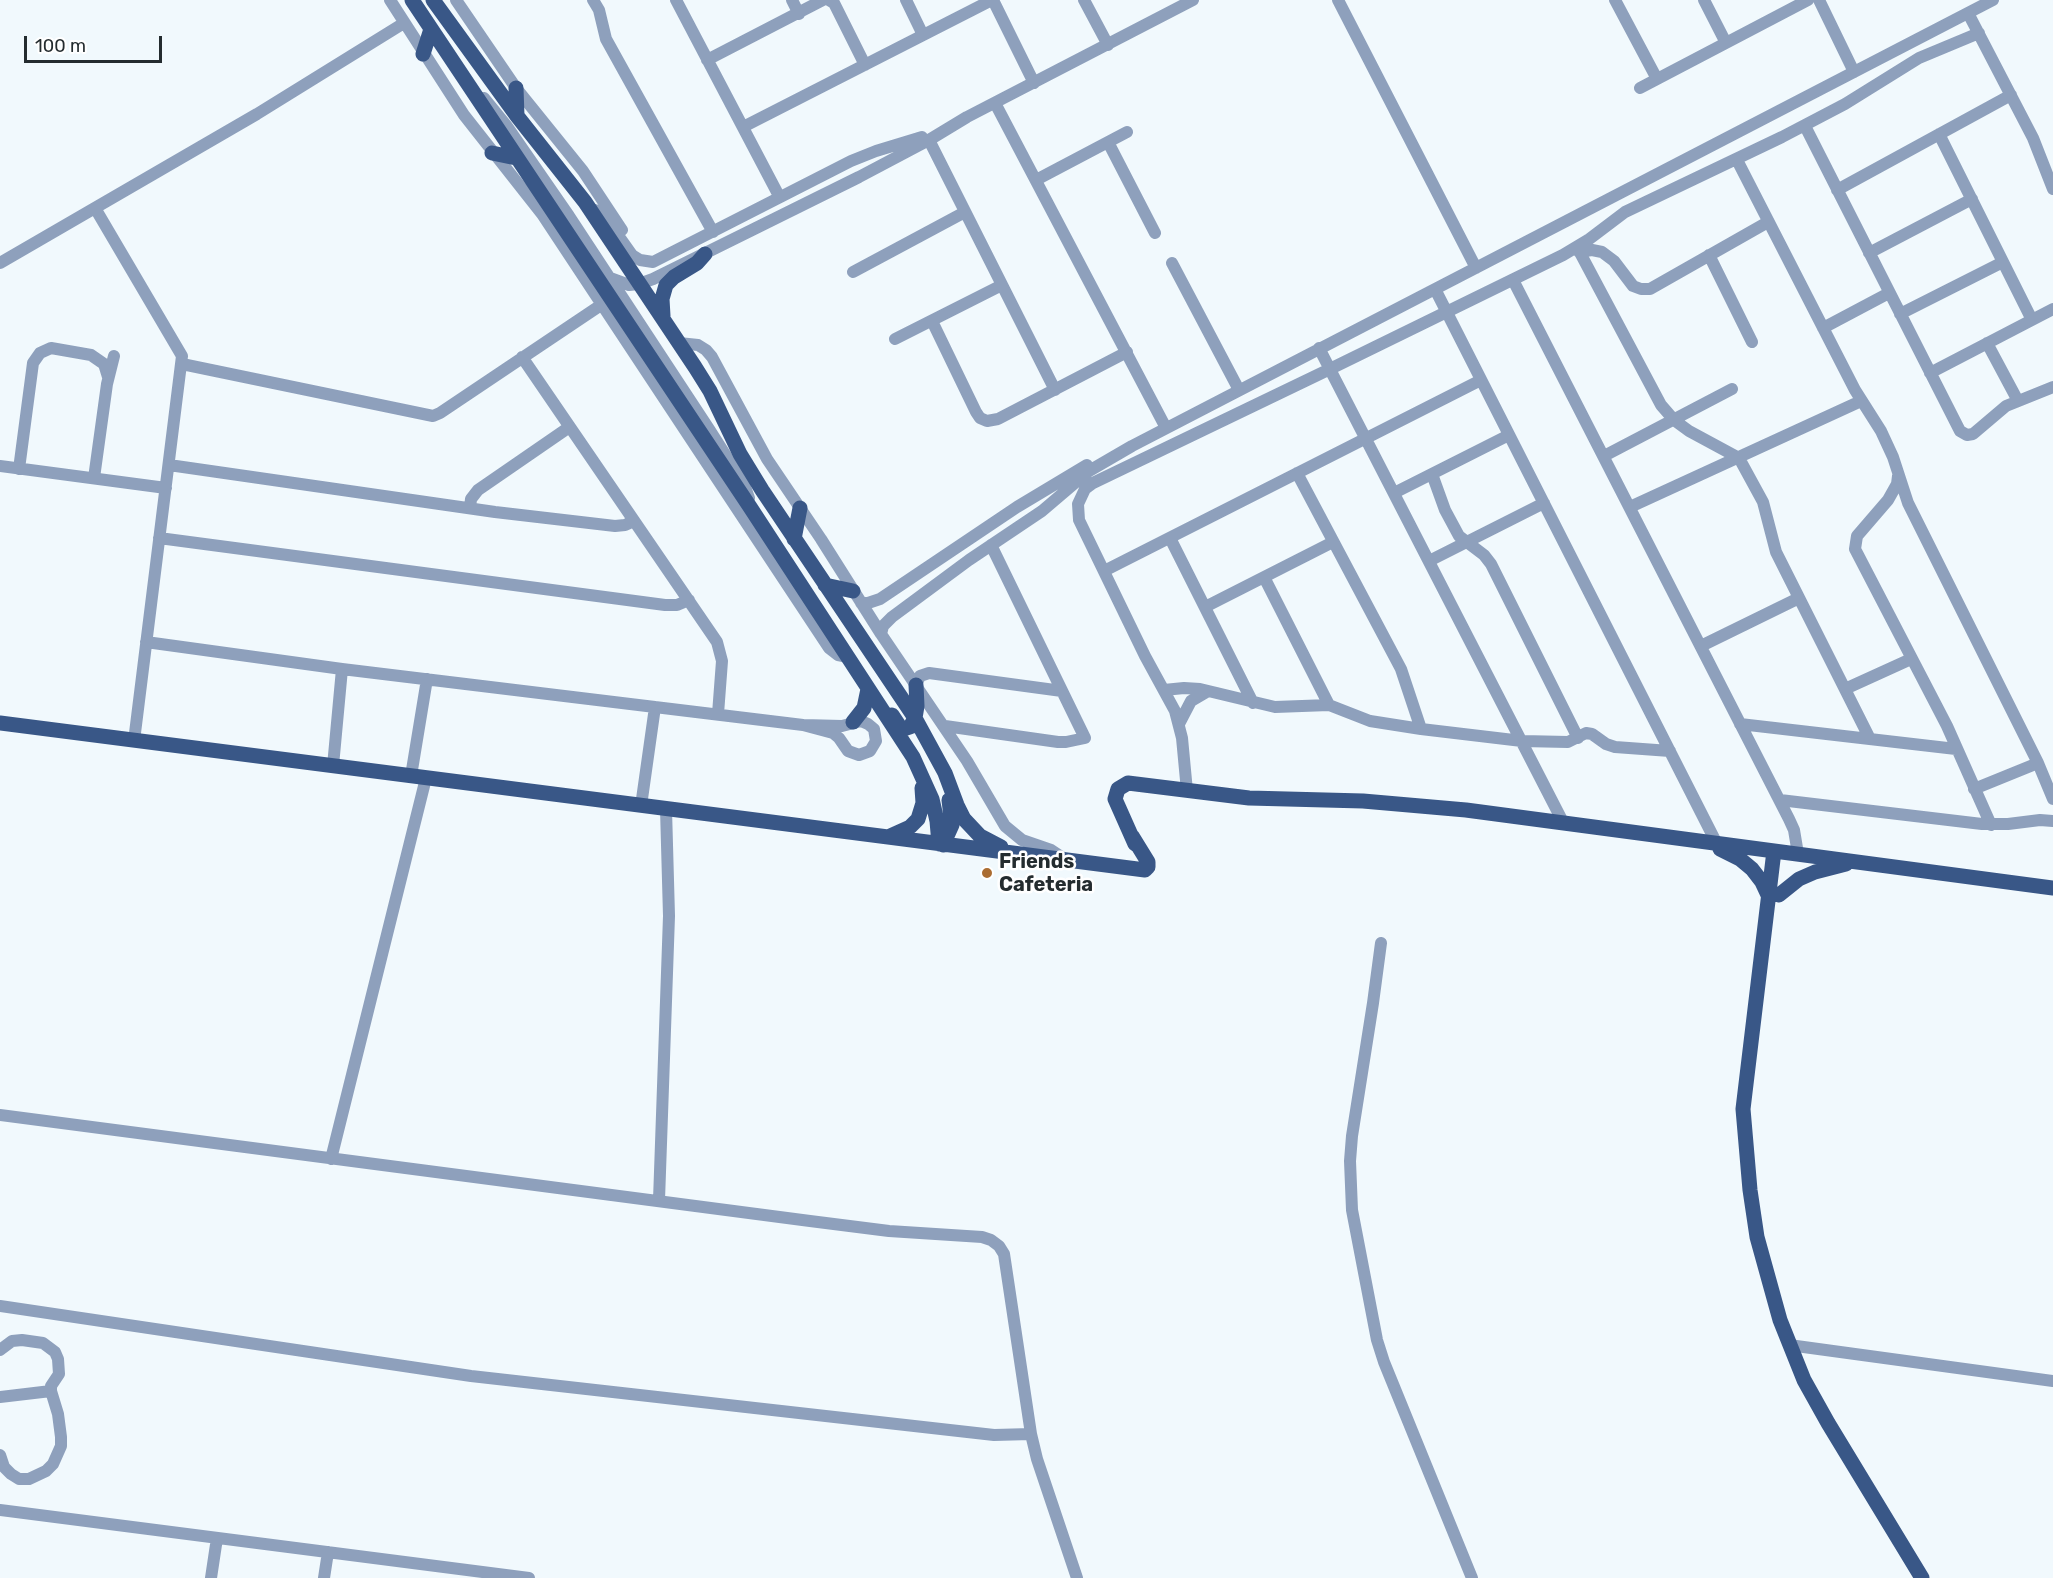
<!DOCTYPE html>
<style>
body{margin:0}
#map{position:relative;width:2053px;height:1578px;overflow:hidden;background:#f1f9fd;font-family:Rubik,sans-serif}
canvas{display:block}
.scale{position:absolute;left:24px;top:36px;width:138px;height:27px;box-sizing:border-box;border:3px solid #242c2f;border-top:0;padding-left:8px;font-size:18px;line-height:21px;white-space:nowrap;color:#242c2f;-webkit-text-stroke:4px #fff;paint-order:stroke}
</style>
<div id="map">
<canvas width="2053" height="1578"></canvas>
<div class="scale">100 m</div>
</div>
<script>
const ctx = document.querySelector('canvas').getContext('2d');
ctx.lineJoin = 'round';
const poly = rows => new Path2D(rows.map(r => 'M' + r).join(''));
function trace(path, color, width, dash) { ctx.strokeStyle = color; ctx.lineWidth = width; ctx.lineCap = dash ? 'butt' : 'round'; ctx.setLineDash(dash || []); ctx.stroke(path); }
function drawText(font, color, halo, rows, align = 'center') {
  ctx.font = font + ' Rubik,sans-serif'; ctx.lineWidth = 5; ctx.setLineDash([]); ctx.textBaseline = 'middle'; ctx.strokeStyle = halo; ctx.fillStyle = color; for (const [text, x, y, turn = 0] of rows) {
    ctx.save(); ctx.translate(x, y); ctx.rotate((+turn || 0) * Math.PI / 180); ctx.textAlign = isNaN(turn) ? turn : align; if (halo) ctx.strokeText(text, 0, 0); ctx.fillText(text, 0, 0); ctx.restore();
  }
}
trace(poly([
 [390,0,464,115,542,214,829,648,838,655,848,657],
 [456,0,516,88,583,171,622,230],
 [593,0,599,10,606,39,713,232],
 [676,0,779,196],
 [792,0,799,14],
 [829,0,834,3,865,65],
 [906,0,923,35],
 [993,0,1034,83],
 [1084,0,1108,45],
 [1338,0,1476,268],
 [1615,0,1657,79],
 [1704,0,1726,43],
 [1819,0,1854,72],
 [1968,13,2033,138,2053,189],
 [707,60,823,0],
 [1640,88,1808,0],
 [484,98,506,125,569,216,709,429,744,484,749,498],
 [995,103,1166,428],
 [1805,126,1960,431,1967,435,1973,434,2006,406,2053,387],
 [743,127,992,0],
 [1939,134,2032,320],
 [929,140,1055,390],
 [1108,142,1155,233],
 [1737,160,1855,390,1881,431,1893,457,1908,503,2038,763,2053,799],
 [1036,180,1127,132],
 [1837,190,2011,95],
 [95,208,182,356,134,741],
 [595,210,615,231,632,255,640,260,653,262,851,161,876,151,922,137],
 [1577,247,1661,405,1674,420,1689,431,1739,458,1763,502,1776,552,1870,739],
 [1579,252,1592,250,1602,252,1614,261,1633,286,1641,289,1650,289,1768,222],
 [1869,253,1972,199],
 [1709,255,1752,342],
 [0,263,257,114,404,23],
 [1172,263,1239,390],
 [853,272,965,212],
 [610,278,629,285,639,284,653,279,859,177,929,140,967,117,1193,0],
 [1513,280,1789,819,1794,830,1798,854],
 [1435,289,1717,844],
 [1900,314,2003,262],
 [932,321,976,412,980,418,987,421,998,419,1127,352],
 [1823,328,1889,293],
 [895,339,1002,285],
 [679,343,698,345,706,350,712,357,767,459,821,539,881,634,967,761,1005,826,1022,840,1051,850,1066,860],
 [1987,343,2018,401],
 [1319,348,1564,824],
 [522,357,717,642,722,661,718,714],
 [182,364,433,416,440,413,601,305],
 [1930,373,2053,309],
 [1604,456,1732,389],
 [169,465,495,512,615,526,625,525,634,521],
 [0,466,166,488],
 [19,469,33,363,40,353,51,348,91,355,104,364,108,377],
 [1297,473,1401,669,1421,729],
 [1432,474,1445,510,1459,536,1484,555,1491,564,1578,738],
 [1898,476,1897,484,1888,500,1857,536,1855,549,1947,726,1991,825],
 [94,478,107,384,114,356],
 [1394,493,1509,435],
 [1630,507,1861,401],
 [470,508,471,499,478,490,568,428],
 [159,538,665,605,677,605,689,600],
 [1170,538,1253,703],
 [1429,561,1544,503],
 [1104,571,1481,380],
 [1264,577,1329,705],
 [861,603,868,603,880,599,1017,507,1087,465],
 [1205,607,1333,542],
 [881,634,883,626,892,617,969,560,1042,511,1089,471,1132,446,1993,0],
 [146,642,342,669,803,725],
 [1701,646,1799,598],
 [916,685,920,676,929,673,1062,691],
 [1845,689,1911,659],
 [1164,690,1184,688,1200,689,1275,707,1329,705,1370,721,1421,729,1522,741,1568,742,1586,733,1592,734,1606,744,1615,747,1670,751],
 [861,721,868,724,874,729,876,741,870,751,859,755,848,751,839,738,833,733,803,725,842,726,861,721],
 [1179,724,1191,701,1208,691],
 [1740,724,1956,749],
 [945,726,1058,742,1066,742,1085,738,991,545],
 [333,766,342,669],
 [411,776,427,679],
 [1974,789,2038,763],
 [1187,791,1182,738,1175,711,1145,656,1079,520,1078,504,1085,489,1093,483,1330,369,1563,255,1588,240,1625,212,1782,137,1845,104,1919,58,1979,33],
 [1780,800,1982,824,2008,824,2040,820,2053,821],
 [641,806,655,707],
 [1381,943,1373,1003,1352,1136,1350,1161,1352,1210,1377,1340,1384,1362,1472,1578],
 [0,1115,810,1221,889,1231,982,1237,991,1240,999,1246,1004,1254,1031,1434,1037,1459,1077,1578],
 [331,1159,426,778],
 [659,1200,669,916,666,809],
 [0,1306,471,1376,994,1435,1031,1434],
 [1789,1345,2053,1381],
 [0,1350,12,1341,22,1340,43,1343,55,1352,58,1359,59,1374,51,1386,51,1391,58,1414,61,1437,61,1446,53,1464,46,1471,29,1479,19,1479,11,1474,4,1467,0,1455],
 [0,1397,51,1391],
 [0,1510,529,1578],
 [211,1578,217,1538],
 [324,1578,328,1552]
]), '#8ea0bc', 12);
trace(poly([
 [412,0,750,507,913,757,932,799,937,821,939,844],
 [433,0,517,116,585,202,695,367,710,391,740,454,762,490,915,718,945,773,957,805,964,819,980,836,1001,847],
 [423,54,431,29],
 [516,88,517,116],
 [492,153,516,158],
 [663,316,662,299,666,285,674,277,697,263,705,254],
 [794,539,800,508],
 [825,585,853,591],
 [892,715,900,727,904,729,910,727,915,718,917,706,916,685],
 [853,722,864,708,868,689],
 [0,723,1145,870,1148,867,1148,862,1132,836],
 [890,836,910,827,918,819,923,803,922,788],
 [1135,844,1115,799,1118,789,1128,783,1249,798,1363,801,1466,810,2053,888],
 [943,845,952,825,949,800],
 [1720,849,1740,859,1752,869,1762,882,1769,897],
 [1774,851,1743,1109,1750,1190,1757,1237,1780,1320,1804,1380,1828,1423,1922,1578],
 [1779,895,1799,879,1815,872,1846,864]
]), '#395787', 15);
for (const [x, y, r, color] of [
 [987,873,6,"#ab6d32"]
]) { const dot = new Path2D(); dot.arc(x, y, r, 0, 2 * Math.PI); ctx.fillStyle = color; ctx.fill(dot); trace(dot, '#fff', 2); }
drawText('bold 20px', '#242c2f', '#fff', [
 ["Friends",999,862],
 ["Cafeteria",999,885]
], 'left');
</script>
